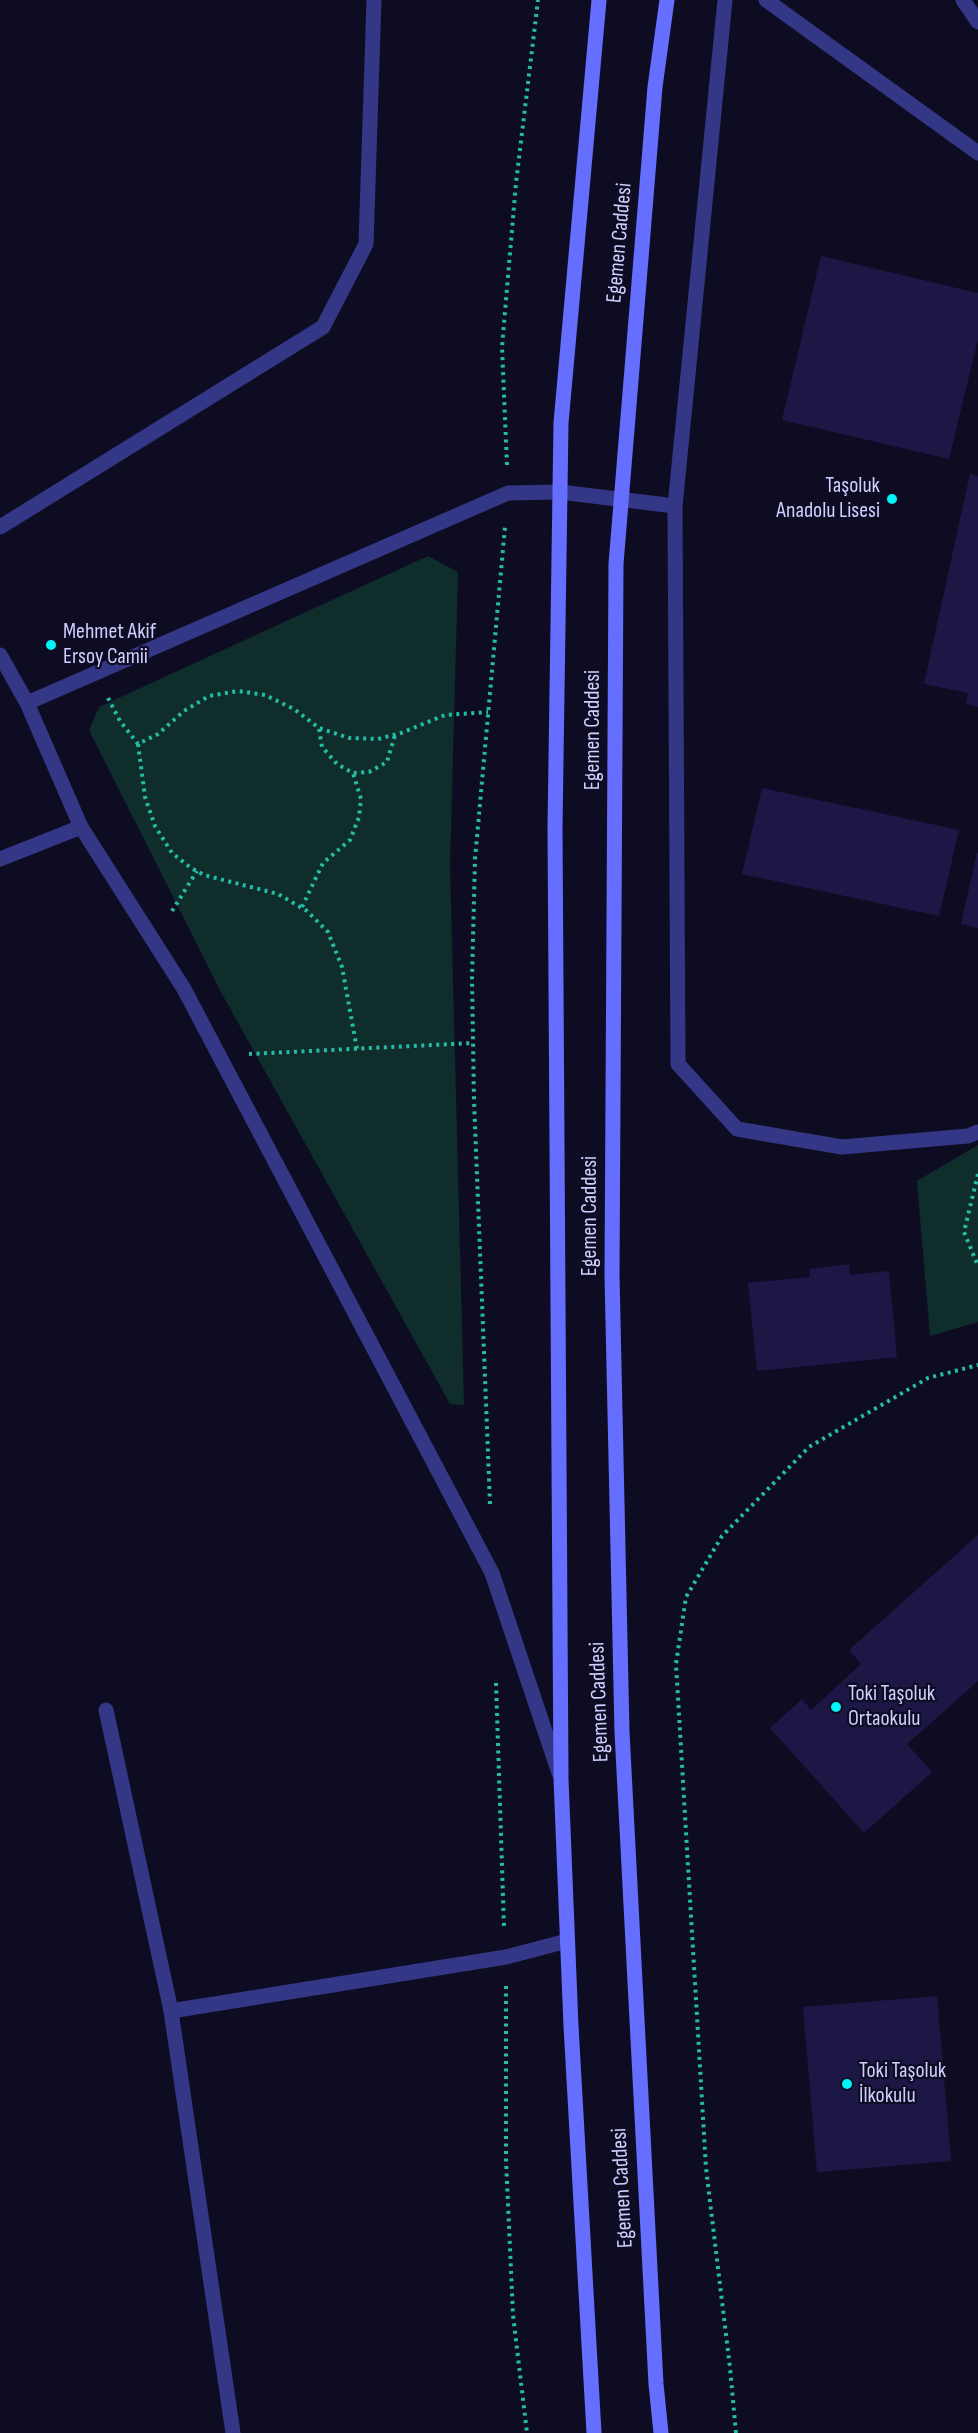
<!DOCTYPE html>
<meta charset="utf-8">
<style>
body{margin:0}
canvas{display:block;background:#0e0c23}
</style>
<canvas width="978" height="2433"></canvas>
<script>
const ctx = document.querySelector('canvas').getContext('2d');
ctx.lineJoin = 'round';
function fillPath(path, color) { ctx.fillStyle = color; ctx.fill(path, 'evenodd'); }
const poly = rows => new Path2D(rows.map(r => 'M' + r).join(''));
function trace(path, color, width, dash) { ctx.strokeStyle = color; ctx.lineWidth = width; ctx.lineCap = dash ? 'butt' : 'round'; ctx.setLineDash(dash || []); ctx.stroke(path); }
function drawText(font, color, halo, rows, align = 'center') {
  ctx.font = font + ' "Sofia Sans Condensed",sans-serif'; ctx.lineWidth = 4.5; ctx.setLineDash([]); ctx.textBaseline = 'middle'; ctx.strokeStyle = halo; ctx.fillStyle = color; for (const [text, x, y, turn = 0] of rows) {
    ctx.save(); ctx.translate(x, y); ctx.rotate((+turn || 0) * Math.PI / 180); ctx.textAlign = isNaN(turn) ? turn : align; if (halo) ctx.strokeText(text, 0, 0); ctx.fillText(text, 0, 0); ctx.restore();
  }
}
fillPath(poly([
 [428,556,458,572,450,866,464,1405,450,1404,222,994,89,730,99,707],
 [978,1145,978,1322,930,1336,917,1181]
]), '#0f2d2a');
fillPath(poly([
 [821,256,978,293,978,339,949,459,782,420],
 [970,474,978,476,978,707,966,704,968,693,924,684],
 [762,788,959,830,939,916,742,874],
 [977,853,978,853,978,928,961,924],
 [849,1264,850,1275,889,1271,897,1357,757,1371,748,1283,810,1277,809,1269],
 [978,1535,978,1681,907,1744,932,1772,864,1833,770,1728,802,1699,811,1710,861,1664,849,1650],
 [937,1996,951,2161,817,2172,803,2007]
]), '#1c1745');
trace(poly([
 [507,465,502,347,516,183,538,0],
 [108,698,120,721,138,744,158,734,184,711,209,696,238,691,265,695,294,709,319,728,349,738,378,739,401,733,445,715,488,712],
 [319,729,322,747,337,764,353,773,369,772,387,762,395,735],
 [138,744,145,797,155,826,172,853,191,868,204,875,278,894,307,911,328,932,342,967,357,1049],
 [302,907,323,863,350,840,359,817,361,799,353,773],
 [172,911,197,871],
 [249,1054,473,1043],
 [978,1174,964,1232,978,1266],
 [490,1504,474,1100,472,979,475,859,505,527],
 [496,1683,504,1927],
 [506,1986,506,2159,513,2315,527,2433],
 [736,2433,730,2368,706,2168,676,1664,686,1597,722,1536,809,1447,928,1378,978,1365]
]), '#25bca6', 4, [3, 4.5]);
trace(poly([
 [766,0,978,153],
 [171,2011,506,1957,567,1941]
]), '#343785', 15);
trace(poly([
 [725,0,675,506,678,1064,737,1129,842,1147,968,1136,978,1132],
 [963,0,978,22],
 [0,527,323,327,366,244,374,0],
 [0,655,27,703,81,827,184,989,492,1573,559,1773],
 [27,703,508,493,560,492,675,506],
 [0,859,81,827],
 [106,1710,171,2011,233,2433]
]), '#343785', 15);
trace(poly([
 [594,2433,571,2026,561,1779,555,827,561,423,599,0],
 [661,2433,656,2384,622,1732,612,1275,616,564,655,87,667,0]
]), '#656eff', 15);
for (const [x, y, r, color] of [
 [892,499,6,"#00f5f9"],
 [51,645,6,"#00f5f9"],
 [836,1707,6,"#00f5f9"],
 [847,2084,6,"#00f5f9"]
]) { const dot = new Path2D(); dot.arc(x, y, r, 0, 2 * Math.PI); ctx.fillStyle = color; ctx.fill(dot); trace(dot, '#0e0c23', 2); }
drawText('22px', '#d0ceff', '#0e0c23', [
 ["Egemen Caddesi",620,243,-85],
 ["Egemen Caddesi",593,730,-90],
 ["Egemen Caddesi",590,1216,-90],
 ["Egemen Caddesi",600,1702,-92],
 ["Egemen Caddesi",623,2188,-93]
]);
drawText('22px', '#d0ceff', '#0e0c23', [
 ["Taşoluk",880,486,"right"],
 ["Anadolu Lisesi",880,511,"right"],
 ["Mehmet Akif",63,632],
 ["Ersoy Camii",63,657],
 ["Toki Taşoluk",848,1694],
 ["Ortaokulu",848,1719],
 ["Toki Taşoluk",859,2071],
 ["İlkokulu",859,2096]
], 'left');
</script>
